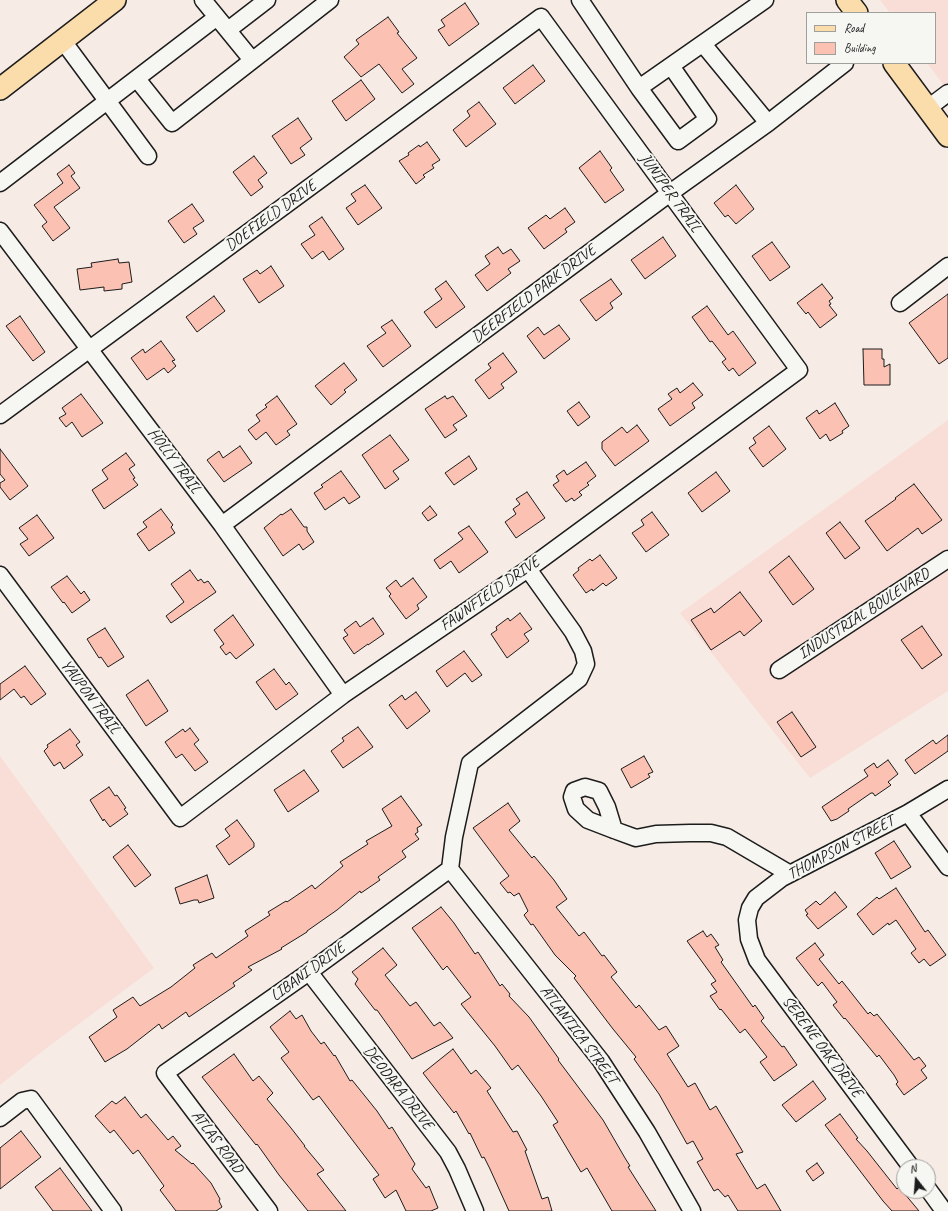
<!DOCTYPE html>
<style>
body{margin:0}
#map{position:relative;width:948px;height:1211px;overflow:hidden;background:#f7ebe5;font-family:Caveat,sans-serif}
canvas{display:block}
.legend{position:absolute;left:806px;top:12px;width:130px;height:52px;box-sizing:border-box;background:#f6f6f2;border:1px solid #9f9f9c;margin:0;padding:5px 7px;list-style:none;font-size:12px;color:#1c1c1c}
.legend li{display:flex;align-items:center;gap:8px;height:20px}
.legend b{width:20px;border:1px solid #9f9f9c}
.north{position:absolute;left:896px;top:1159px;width:40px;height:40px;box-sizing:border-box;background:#f6f6f2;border:1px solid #9f9f9c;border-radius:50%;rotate:343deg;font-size:11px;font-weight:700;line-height:16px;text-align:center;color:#1c1c1c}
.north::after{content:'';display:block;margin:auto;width:14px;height:18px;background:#1c1c1c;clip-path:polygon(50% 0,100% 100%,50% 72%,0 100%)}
</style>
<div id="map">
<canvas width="948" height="1211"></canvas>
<ul class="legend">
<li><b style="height:5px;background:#fbdcab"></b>Road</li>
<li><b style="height:11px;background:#fbc1b3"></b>Building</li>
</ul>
<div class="north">N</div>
</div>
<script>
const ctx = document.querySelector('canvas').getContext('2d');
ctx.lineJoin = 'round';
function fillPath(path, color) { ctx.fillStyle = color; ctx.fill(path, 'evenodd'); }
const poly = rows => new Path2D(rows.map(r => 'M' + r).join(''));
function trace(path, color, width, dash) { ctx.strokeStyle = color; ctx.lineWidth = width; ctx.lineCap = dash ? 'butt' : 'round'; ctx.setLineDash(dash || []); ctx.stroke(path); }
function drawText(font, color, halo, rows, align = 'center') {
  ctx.font = font + ' Caveat,sans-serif'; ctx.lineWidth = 4; ctx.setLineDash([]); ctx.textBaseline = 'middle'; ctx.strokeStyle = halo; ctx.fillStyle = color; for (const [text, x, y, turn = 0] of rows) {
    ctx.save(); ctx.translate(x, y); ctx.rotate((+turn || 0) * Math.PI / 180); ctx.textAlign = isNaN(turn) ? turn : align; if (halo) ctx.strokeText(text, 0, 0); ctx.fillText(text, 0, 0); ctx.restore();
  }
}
fillPath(poly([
 [880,0,948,0,948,91,927,63,935,63,935,13,890,13],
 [948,420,948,691,810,778,680,613],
 [0,756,154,968,40,1053,0,1085]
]), '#f8ded6');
const building = poly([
 [465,3,479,24,449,46,438,30,445,26,441,20,465,3],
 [388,17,399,32,397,33,417,58,402,69,414,84,402,93,379,64,361,77,344,57,359,44,356,40,388,17],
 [533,65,545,81,515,104,503,88,533,65],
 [361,80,375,99,346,121,332,101,361,80],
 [479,102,496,124,466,147,453,130,470,116,467,111,479,102],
 [298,118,312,139,300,148,305,155,291,164,272,136,298,118],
 [427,142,440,160,432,165,434,168,423,175,425,177,416,184,399,161,409,155,408,153,419,145,420,147,427,142],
 [600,151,612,168,610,170,624,190,605,203,579,168,600,151],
 [254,156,267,173,258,180,263,187,251,196,233,172,254,156],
 [69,165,75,173,71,176,80,188,54,207,70,228,53,241,42,226,47,222,34,205,63,183,57,174,69,165],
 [365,185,382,208,358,225,346,208,356,201,351,194,365,185],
 [736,185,754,209,736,224,728,215,725,217,714,203,736,185],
 [192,204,204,221,193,228,197,234,184,243,168,221,192,204],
 [565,208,575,222,565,229,567,232,544,249,528,228,546,215,550,219,565,208],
 [322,217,344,249,329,260,323,251,312,259,301,244,315,235,309,226,322,217],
 [663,237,676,256,645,279,631,260,663,237],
 [772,242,790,267,770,281,752,256,772,242],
 [498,247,503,254,511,249,520,261,508,269,511,273,487,291,475,275,490,264,485,256,498,247],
 [118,259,119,263,129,262,132,282,122,284,122,289,104,291,104,287,80,290,77,269,92,267,91,263,118,259],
 [271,266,284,286,259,303,243,279,257,270,260,274,271,266],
 [611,279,622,294,610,303,613,308,596,321,580,300,611,279],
 [446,281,465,307,436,328,424,312,442,299,435,289,446,281],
 [822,284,833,298,829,301,831,304,829,305,837,315,820,328,808,312,806,314,797,303,822,284],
 [948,294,948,358,939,364,909,323,948,294],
 [214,296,225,311,197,332,186,317,214,296],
 [707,306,728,335,733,331,756,363,739,376,733,368,729,371,722,362,726,359,712,341,710,342,692,317,707,306],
 [20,316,45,352,33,361,6,326,20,316],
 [392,320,411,346,383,367,367,346,386,333,381,327,392,320],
 [559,325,570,339,544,359,527,336,538,327,544,335,559,325],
 [161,341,175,360,172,361,176,366,168,373,164,368,147,380,131,358,143,349,145,353,161,341],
 [863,349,882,349,882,359,884,359,884,367,890,364,890,385,864,385,863,349],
 [503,353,517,372,501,384,504,388,489,399,475,380,491,368,488,364,503,353],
 [344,363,357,380,344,390,346,392,331,405,315,386,344,363],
 [693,383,703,395,692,403,695,408,670,426,658,409,672,399,668,394,677,388,680,393,693,383],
 [81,394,103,423,82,437,72,422,66,427,59,418,66,414,62,408,81,394],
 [277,396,297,424,287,431,290,435,276,445,266,432,256,440,248,430,260,421,256,415,267,407,265,405,277,396],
 [445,396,447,399,453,396,467,416,453,425,457,430,445,438,425,409,445,396],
 [579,402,590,417,578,426,567,411,579,402],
 [835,403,849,426,842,431,843,433,830,441,826,434,820,439,806,418,817,410,819,414,835,403],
 [637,425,649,441,615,466,602,449,602,442,622,427,627,433,637,425],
 [769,426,786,449,763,467,749,448,756,443,753,438,769,426],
 [390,435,409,460,393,471,399,479,385,489,362,455,390,435],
 [240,446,252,463,224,482,207,460,219,451,223,458,240,446],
 [0,449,28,486,10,500,0,487,0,483,5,480,0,474,0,449],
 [126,453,135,465,129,469,135,478,133,479,138,485,104,509,92,490,108,479,102,470,126,453],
 [469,456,477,469,454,485,445,473,469,456],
 [586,462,596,476,587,483,589,485,579,492,582,495,574,501,572,498,566,502,553,485,559,481,556,476,564,470,567,475,586,462],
 [341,471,360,497,349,504,344,497,325,510,314,493,323,487,321,485,341,471],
 [716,472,730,491,702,512,688,493,716,472],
 [914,484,942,520,922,534,918,528,887,551,865,521,896,499,895,498,914,484],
 [527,492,545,518,516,538,505,522,516,514,513,509,520,504,516,499,527,492],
 [430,506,437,515,428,521,422,513,430,506],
 [161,509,173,525,171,527,175,533,149,551,137,534,147,527,143,522,161,509],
 [291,509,304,527,307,527,307,531,314,542,303,550,299,544,283,556,264,528,281,514,282,515,291,509],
 [652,512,669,535,646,552,632,533,644,525,641,520,652,512],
 [37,515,54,538,29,556,20,544,28,539,19,528,37,515],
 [840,522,860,548,845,559,826,533,840,522],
 [469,526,488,552,459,573,451,561,440,569,434,560,463,539,458,533,469,526],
 [600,555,617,578,606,586,603,583,593,591,592,589,586,593,573,575,579,570,578,568,590,559,592,561,600,555],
 [789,556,814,589,793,605,769,572,789,556],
 [190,570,198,581,201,579,204,583,208,581,216,592,171,623,166,616,184,602,171,584,190,570],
 [67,576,81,594,84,591,90,600,72,613,64,602,63,603,51,587,67,576],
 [413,578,427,597,417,605,419,609,406,619,389,596,391,594,386,588,396,580,401,587,413,578],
 [740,592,762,621,744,636,740,631,711,650,691,620,711,608,714,613,740,592],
 [520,613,532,629,524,634,529,641,507,658,491,634,497,630,496,627,508,618,510,621,520,613],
 [233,615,254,645,236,659,230,652,226,655,220,647,224,644,214,630,233,615],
 [373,618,384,634,368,645,368,644,354,654,343,638,348,635,344,630,356,621,360,627,373,618],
 [922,626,942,655,922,669,901,640,922,626],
 [105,628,124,657,108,667,101,657,99,658,87,639,105,628],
 [464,651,482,675,472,682,465,673,447,687,436,671,464,651],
 [25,666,46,694,31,705,24,696,21,698,14,689,0,700,0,684,25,666],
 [274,669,286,685,289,682,298,694,276,710,256,682,274,669],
 [148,680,168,711,146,726,126,695,148,680],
 [416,692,430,711,407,729,389,705,402,695,405,700,416,692],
 [792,712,816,747,801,757,777,722,792,712],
 [358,727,373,747,343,768,331,751,344,741,342,738,358,727],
 [190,728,199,740,194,744,208,762,195,771,182,754,176,758,165,742,183,729,185,732,190,728],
 [70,729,80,742,76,745,83,755,64,769,60,762,54,766,44,751,48,747,47,745,70,729],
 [948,735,948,751,915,774,905,760,933,740,936,744,948,735],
 [644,756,653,772,648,774,650,777,631,788,621,769,644,756],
 [888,760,898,774,888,782,891,785,875,796,873,793,871,793,848,809,849,811,837,819,831,821,822,807,868,776,864,770,874,763,877,768,888,760],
 [304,770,319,791,288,812,274,790,304,770],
 [109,787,115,796,117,795,126,808,124,809,128,814,110,827,104,819,103,821,90,800,109,787],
 [401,796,422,825,417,828,418,832,415,834,419,839,402,851,406,857,378,877,380,880,361,893,360,891,337,910,307,931,307,932,281,948,282,949,248,967,252,970,233,983,235,986,189,1017,186,1012,162,1029,159,1024,127,1049,105,1062,89,1037,117,1017,113,1010,133,997,140,1006,171,987,195,968,193,965,212,953,216,958,248,936,245,931,270,915,268,912,286,901,287,902,312,885,315,889,343,866,340,862,368,844,366,841,392,826,382,809,401,796],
 [508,803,520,821,509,830,532,858,534,856,554,880,567,899,556,907,579,936,584,932,602,956,604,955,617,972,611,977,636,1008,639,1005,659,1030,666,1026,679,1046,667,1054,688,1087,695,1083,710,1110,716,1106,743,1152,736,1154,757,1189,765,1184,781,1211,738,1211,728,1195,725,1197,718,1189,714,1191,697,1162,703,1159,693,1141,687,1144,659,1094,634,1059,636,1057,613,1029,574,978,576,976,555,955,533,924,531,925,524,915,528,911,519,893,514,896,510,892,508,893,500,883,509,876,473,828,508,803],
 [237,820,254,843,254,847,229,865,216,846,230,836,225,829,237,820],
 [894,841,911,867,891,879,875,853,894,841],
 [128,845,151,875,135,887,113,857,128,845],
 [207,875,214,898,199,903,198,900,194,900,180,904,175,888,207,875],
 [896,888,925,932,928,930,946,955,930,966,924,959,919,963,911,953,916,949,896,920,889,925,888,923,873,935,857,914,877,897,879,899,896,888],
 [835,892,847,907,818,929,806,915,808,914,805,910,816,901,820,905,835,892],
 [441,907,454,923,475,954,478,952,500,986,502,984,510,994,509,996,529,1017,559,1059,558,1060,603,1120,625,1158,630,1166,628,1167,656,1211,612,1211,587,1168,581,1172,553,1125,558,1122,541,1096,518,1065,512,1070,495,1046,461,1004,471,997,447,966,443,970,412,928,441,907],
 [703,931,707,937,711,934,719,945,715,947,723,960,721,962,753,1007,755,1005,764,1018,761,1021,782,1047,784,1046,797,1065,774,1081,760,1062,767,1057,745,1029,740,1033,721,1009,720,1010,710,996,717,992,711,984,716,981,687,941,703,931],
 [815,943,824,955,819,959,839,984,842,981,868,1014,870,1012,874,1016,877,1014,914,1060,919,1057,926,1066,921,1070,927,1078,904,1095,896,1084,898,1082,894,1075,879,1055,877,1057,845,1018,844,1019,833,1005,837,1002,822,982,818,986,796,958,815,943],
 [383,948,397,965,385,975,410,1006,416,1002,434,1026,440,1022,453,1038,412,1059,377,1010,375,1010,355,984,358,979,352,972,383,948],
 [290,1011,296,1019,302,1015,311,1031,321,1044,324,1042,334,1056,335,1055,350,1081,352,1080,377,1111,389,1129,392,1127,415,1164,412,1169,426,1188,429,1186,438,1208,431,1211,406,1211,396,1190,385,1198,373,1179,379,1175,319,1096,313,1100,281,1058,289,1052,270,1027,290,1011],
 [453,1049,471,1074,476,1070,491,1088,487,1091,513,1132,517,1131,527,1150,525,1151,542,1199,548,1197,552,1211,509,1211,490,1169,484,1157,482,1158,470,1133,469,1134,456,1111,454,1113,423,1073,453,1049],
 [234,1054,253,1081,259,1076,273,1093,267,1099,291,1128,305,1146,304,1146,324,1170,317,1174,346,1211,308,1211,279,1175,257,1144,256,1145,202,1077,234,1054],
 [813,1081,826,1099,796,1122,782,1105,813,1081],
 [125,1097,141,1118,146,1114,168,1140,173,1136,181,1146,175,1150,192,1164,193,1163,211,1183,220,1199,219,1201,222,1207,216,1211,176,1211,160,1190,164,1186,138,1150,133,1154,114,1130,110,1133,95,1116,112,1101,116,1104,125,1097],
 [840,1114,858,1138,856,1139,867,1151,897,1189,899,1187,919,1211,892,1211,883,1201,825,1125,840,1114],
 [21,1131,41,1157,0,1189,0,1148,21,1131],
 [817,1163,824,1173,813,1181,806,1171,817,1163],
 [60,1168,92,1211,53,1211,35,1187,60,1168]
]);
fillPath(building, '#fbc1b3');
trace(building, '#1c1c1c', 1);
const minor = poly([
 [203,0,252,60],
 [580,0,639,88,678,141,708,119,671,66],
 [228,30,267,0],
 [63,41,148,156],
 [703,44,768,123],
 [137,79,172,123,330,0],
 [639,88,765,0],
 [928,108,948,93],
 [0,183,217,17],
 [0,231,222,525,343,695],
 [900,303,948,266],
 [0,415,541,17,799,370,528,569,343,695,180,818,0,575],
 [222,525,670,193,768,123,845,63],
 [779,670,948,559],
 [908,813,948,867],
 [614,830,607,807,599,791,585,787,574,791,572,797,576,809,588,820,614,830,636,838,656,834,690,833,711,833,727,837,790,874],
 [450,869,601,1061,647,1132,692,1211],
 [450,869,454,837,470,763,579,679,586,664,583,651,573,632,528,569],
 [309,972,448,1152,457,1169,475,1211],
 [0,1118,22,1101,31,1099,113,1211],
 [911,1167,757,960,749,939,747,920,750,908,756,898,782,878,908,813,948,789],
 [928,1189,944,1211],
 [269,1211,165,1073,309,972,450,869]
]);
const major = poly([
 [847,0,857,13],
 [894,63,948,136],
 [0,89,115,0]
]);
trace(minor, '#1c1c1c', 19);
trace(major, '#1c1c1c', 24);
trace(minor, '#f6f6f2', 16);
trace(major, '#fbdcab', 21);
drawText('16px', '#1c1c1c', '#f6f6f2', [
 ["JUNIPER TRAIL",670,193,54],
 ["DOEFIELD DRIVE",271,216,-36],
 ["DEERFIELD PARK DRIVE",534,294,-37],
 ["HOLLY TRAIL",174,461,53],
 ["FAWNFIELD DRIVE",490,594,-35],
 ["INDUSTRIAL BOULEVARD",864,614,-33],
 ["YAUPON TRAIL",90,697,53],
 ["THOMPSON STREET",841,848,-28],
 ["LIBANI DRIVE",308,972,-36],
 ["ATLANTICA STREET",579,1035,53],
 ["SERENE OAK DRIVE",822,1047,53],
 ["DEODARA DRIVE",398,1088,52],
 ["ATLAS ROAD",217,1142,53]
]);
</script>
